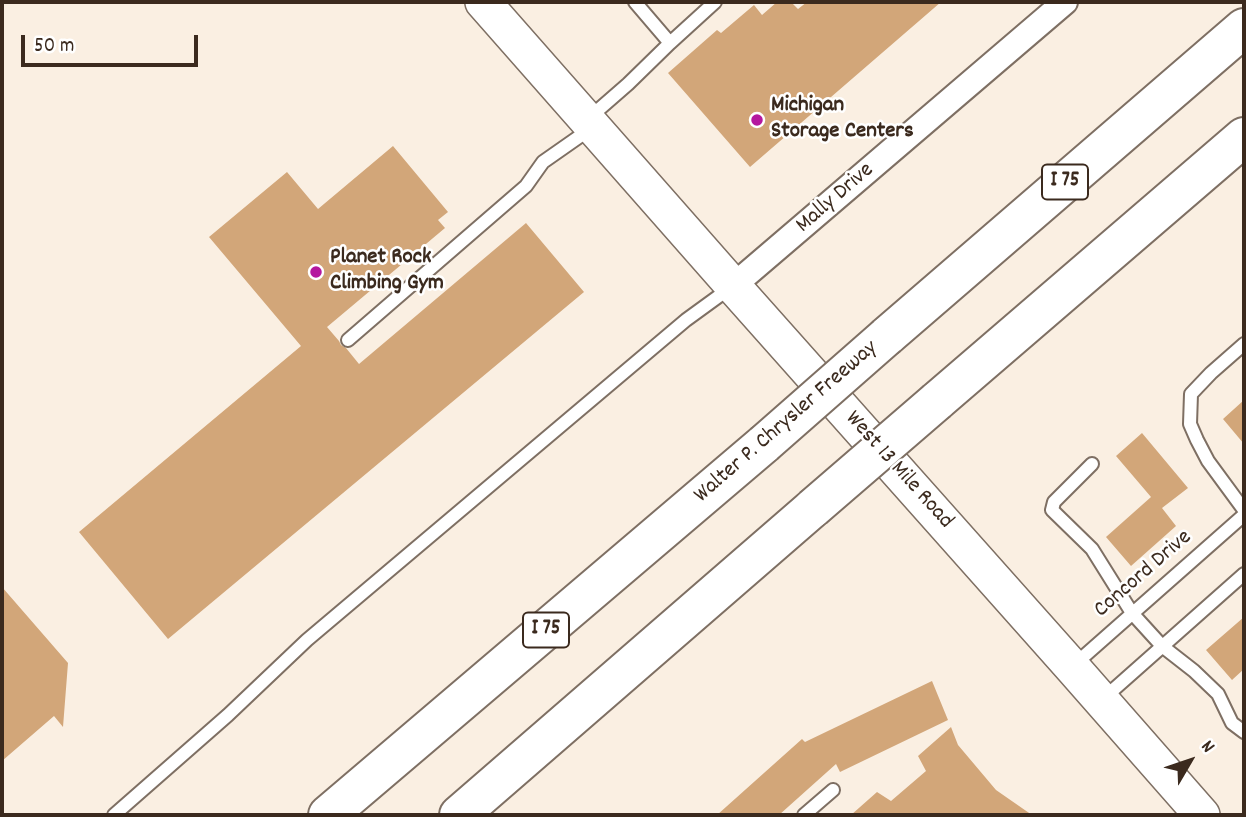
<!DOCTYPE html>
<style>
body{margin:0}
#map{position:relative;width:1246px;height:817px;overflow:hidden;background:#faefe2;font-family:Dekko,sans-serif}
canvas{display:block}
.frame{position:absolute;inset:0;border:4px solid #3b2a1e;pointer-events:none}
.north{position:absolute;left:1155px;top:726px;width:70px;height:70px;-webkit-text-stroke:5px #fff;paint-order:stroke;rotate:51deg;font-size:19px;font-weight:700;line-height:28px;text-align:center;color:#3b2a1e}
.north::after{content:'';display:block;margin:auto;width:24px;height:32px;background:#3b2a1e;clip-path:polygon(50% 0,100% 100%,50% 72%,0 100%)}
.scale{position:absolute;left:21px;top:35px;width:177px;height:32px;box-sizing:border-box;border:4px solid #3b2a1e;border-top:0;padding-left:9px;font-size:21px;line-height:24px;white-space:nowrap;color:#3b2a1e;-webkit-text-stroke:5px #fff;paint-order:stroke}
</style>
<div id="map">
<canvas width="1246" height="817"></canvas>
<div class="frame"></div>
<div class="north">N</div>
<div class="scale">50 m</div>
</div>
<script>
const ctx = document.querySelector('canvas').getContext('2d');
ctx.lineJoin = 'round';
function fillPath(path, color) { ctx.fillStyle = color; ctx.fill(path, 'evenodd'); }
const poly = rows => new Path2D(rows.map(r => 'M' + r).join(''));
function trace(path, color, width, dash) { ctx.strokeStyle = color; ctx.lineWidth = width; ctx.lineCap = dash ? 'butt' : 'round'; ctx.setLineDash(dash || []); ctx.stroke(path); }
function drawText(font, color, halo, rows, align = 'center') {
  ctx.font = font + ' Dekko,sans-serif'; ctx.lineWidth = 5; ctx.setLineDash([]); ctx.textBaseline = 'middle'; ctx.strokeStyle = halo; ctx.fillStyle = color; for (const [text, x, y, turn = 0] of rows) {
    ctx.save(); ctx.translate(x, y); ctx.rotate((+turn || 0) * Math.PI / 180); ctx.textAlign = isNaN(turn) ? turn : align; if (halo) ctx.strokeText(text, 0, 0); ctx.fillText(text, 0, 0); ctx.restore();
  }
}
fillPath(poly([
 [777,2,791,2,798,9,807,2,941,2,750,167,668,73,717,30,721,33,754,5,762,15],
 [393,146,448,212,438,220,445,228,327,327,339,341,341,345,346,348,359,364,526,223,584,292,168,639,79,532,301,346,209,237,287,172,318,209],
 [1244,400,1244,444,1223,419],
 [1142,433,1188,488,1162,508,1176,526,1131,566,1106,537,1151,497,1116,456],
 [2,587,68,663,63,727,54,716,2,761],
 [1244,617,1244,669,1232,680,1206,650],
 [932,681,948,720,840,772,836,764,779,815,717,815,802,739,805,742],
 [951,727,958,745,996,790,1032,815,851,815,877,792,891,801,926,771,918,756]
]), '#d2a679');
const service = poly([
 [670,43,715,2],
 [589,118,628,84,670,43,635,2],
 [348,340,526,186,543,162,593,127],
 [1244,344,1211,373,1191,394,1190,424,1197,440,1208,461,1244,510],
 [1092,464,1054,502,1052,510,1092,549,1132,613,1162,646,1194,671,1218,694,1232,723,1244,732],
 [1074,665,1244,515],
 [1104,698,1244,574],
 [114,815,228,715,307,640,686,320,730,288],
 [804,815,833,790]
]);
const minor = poly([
 [733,286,1065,2]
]);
const secondary = poly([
 [483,2,733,286,1072,667,1202,815]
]);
const motorway = poly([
 [887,336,1244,28],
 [937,401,1244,137],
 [328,815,764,444],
 [459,815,813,508]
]);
trace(service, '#7e6f63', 16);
trace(minor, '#7e6f63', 28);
trace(secondary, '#7e6f63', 38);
trace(motorway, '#7e6f63', 42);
trace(service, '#fff', 12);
trace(minor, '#fff', 24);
trace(secondary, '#fff', 35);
trace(motorway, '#fff', 38);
const motorwayBridge = poly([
 [764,444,887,336],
 [813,508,937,401]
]);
trace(motorwayBridge, '#7e6f63', 42, []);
trace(motorwayBridge, '#fff', 38);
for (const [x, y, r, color] of [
 [757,120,7,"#b5179e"],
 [316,272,7,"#b5179e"]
]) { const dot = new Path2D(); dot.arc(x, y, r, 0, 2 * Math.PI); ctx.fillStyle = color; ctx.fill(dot); trace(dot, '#fff', 2.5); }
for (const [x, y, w] of [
 [1065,182,46],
 [546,630,46]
]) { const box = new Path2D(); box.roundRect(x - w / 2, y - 17.5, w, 35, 5); ctx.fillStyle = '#fff'; ctx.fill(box); trace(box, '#3b2a1e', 2); }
drawText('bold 21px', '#3b2a1e', null, [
 ["I 75",1065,182],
 ["I 75",546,630]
]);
drawText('bold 23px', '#3b2a1e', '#fff', [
 ["Michigan",771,107],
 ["Storage Centers",771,133],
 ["Planet Rock",330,259],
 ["Climbing Gym",330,285]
], 'left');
drawText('23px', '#3b2a1e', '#fff', [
 ["Mally Drive",836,199,-41],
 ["Walter P. Chrysler Freeway",787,423,-41],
 ["West 13 Mile Road",898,471,48],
 ["Concord Drive",1144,575,-41]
]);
</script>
